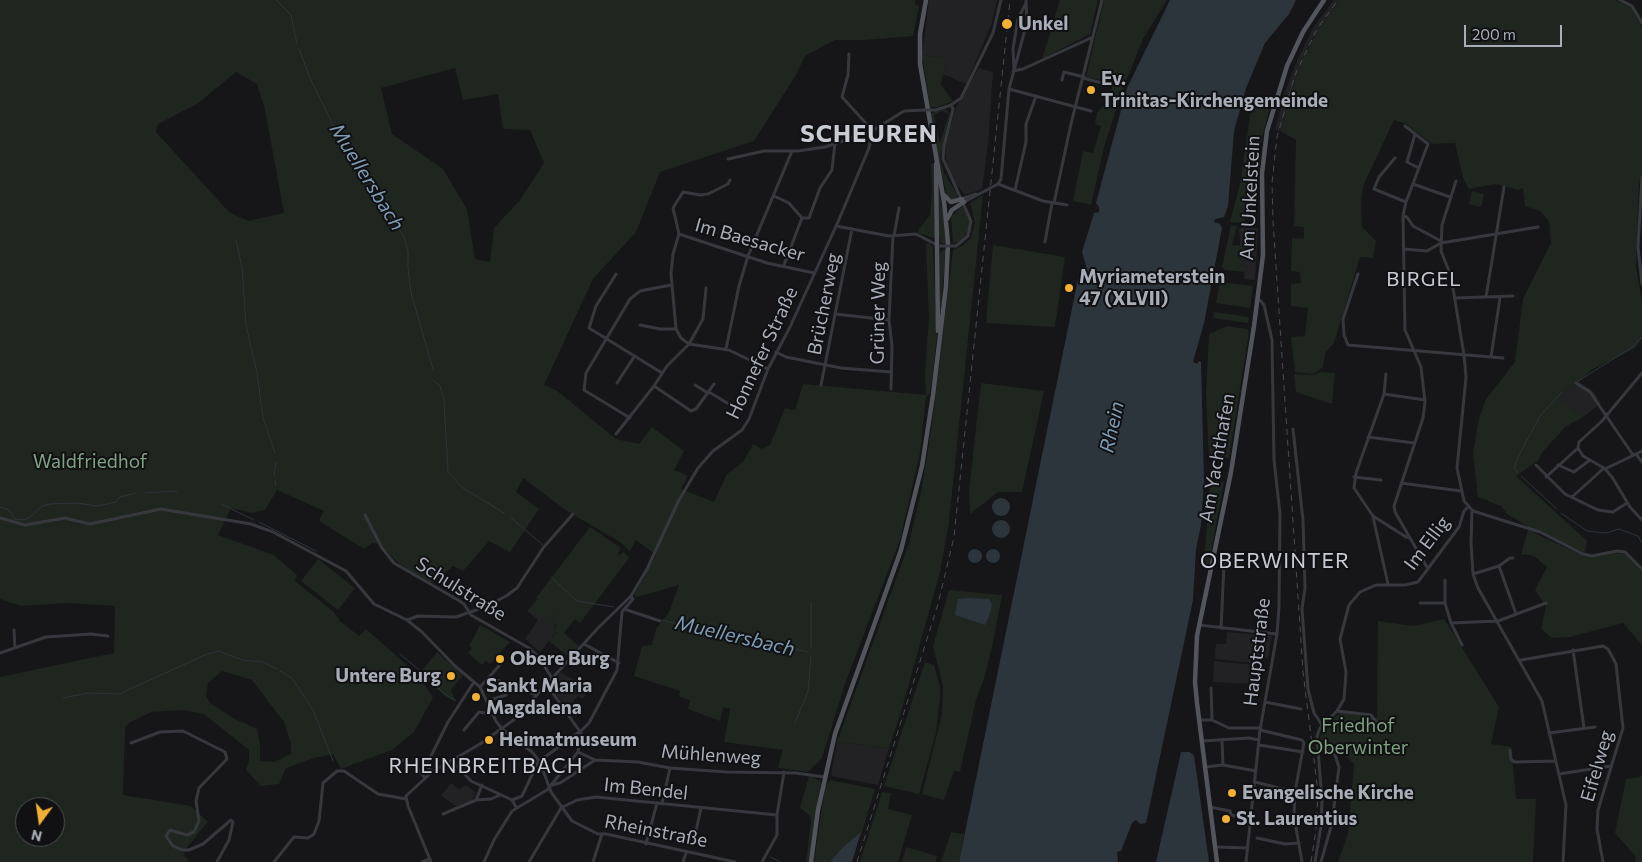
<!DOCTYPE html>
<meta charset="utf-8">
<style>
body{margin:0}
#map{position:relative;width:1642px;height:862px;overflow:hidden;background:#161618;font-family:Commissioner,sans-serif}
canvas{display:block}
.north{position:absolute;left:15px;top:797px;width:50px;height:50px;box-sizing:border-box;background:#111113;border:1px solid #4d4f55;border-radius:50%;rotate:194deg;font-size:14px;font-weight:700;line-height:20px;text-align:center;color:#a8adb8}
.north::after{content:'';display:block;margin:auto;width:18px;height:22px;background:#f2b134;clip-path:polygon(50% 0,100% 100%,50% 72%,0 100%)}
.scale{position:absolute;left:1464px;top:25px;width:98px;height:22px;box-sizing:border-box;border:2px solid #a8adb8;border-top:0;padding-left:6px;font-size:15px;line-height:18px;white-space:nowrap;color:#a8adb8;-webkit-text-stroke:4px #111113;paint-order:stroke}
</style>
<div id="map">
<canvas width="1642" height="862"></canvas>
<div class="north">N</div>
<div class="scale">200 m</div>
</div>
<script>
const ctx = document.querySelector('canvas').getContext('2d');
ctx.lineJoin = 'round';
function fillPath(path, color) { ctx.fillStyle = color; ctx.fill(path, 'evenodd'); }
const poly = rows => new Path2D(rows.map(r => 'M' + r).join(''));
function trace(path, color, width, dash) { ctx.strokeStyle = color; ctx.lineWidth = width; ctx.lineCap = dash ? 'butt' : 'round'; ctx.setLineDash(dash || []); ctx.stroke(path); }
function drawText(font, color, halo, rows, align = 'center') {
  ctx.font = font + ' Commissioner,sans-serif'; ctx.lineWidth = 4; ctx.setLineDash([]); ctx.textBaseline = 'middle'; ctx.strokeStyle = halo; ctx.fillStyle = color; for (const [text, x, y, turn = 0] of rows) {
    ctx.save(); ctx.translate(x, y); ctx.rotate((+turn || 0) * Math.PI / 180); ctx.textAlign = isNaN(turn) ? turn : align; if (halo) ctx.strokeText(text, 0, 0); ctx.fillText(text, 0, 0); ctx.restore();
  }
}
fillPath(poly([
 [929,0,997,0,992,23,966,84,943,74,946,58,922,55],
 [1334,0,1340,0,1311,41,1301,62,1280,131,1275,130,1283,97,1297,61,1313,28],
 [979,68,993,72,988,145,982,189,965,195,952,179,947,168,945,146,956,107],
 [1239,228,1258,228,1255,280,1244,279,1245,268,1238,268,1238,264,1242,264,1242,252,1245,253,1246,246,1240,246],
 [1579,382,1594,392,1601,403,1583,417,1558,399,1562,392],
 [537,599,558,614,554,629,557,631,540,652,525,639,538,620,527,611],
 [1227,632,1272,636,1268,658,1258,657,1254,659,1253,663,1215,659,1216,644,1226,644],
 [1214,661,1254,665,1251,684,1213,682],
 [561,672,589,690,583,699,578,696,567,709,551,688,552,682],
 [837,742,889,748,878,785,831,776],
 [451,783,459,789,466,785,476,793,471,801,456,806,441,796]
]), '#222225');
fillPath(poly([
 [0,0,915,0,915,4,919,6,913,36,865,40,835,40,805,56,796,75,754,141,660,172,636,232,593,279,544,385,556,390,616,439,639,444,652,427,684,451,674,470,688,476,681,489,714,502,727,474,743,462,753,444,762,449,770,445,785,408,795,410,803,384,926,395,925,372,929,317,926,245,928,243,933,247,937,334,932,382,929,395,926,396,920,453,900,540,846,681,822,758,808,772,778,768,783,750,724,742,730,709,723,707,720,721,688,709,690,700,679,697,680,691,634,676,642,646,652,645,656,629,669,612,679,585,637,597,634,596,656,555,636,540,630,551,620,542,567,511,523,478,516,492,539,509,510,552,489,541,463,571,453,566,433,583,415,575,395,560,380,544,372,543,364,549,319,521,324,511,277,490,265,510,252,513,231,508,218,535,274,555,297,575,295,581,334,612,340,621,359,636,366,629,417,674,433,698,414,732,392,750,341,769,333,754,314,758,286,768,279,784,261,786,246,770,249,761,249,750,204,714,183,710,152,712,130,722,125,728,123,795,191,806,208,822,183,852,189,862,0,862,0,677,114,653,115,606,67,603,21,606,0,599],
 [455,68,463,100,498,94,503,129,530,130,544,163,520,200,494,228,490,262,475,259,467,209,443,169,392,134,381,88],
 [236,72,257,84,265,110,284,213,248,221,229,212,156,132,158,124,197,104],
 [222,671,252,680,284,722,291,743,291,754,274,762,260,761,260,745,257,729,233,718,210,703,206,696,208,683],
 [25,807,55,807,55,837,25,837],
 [1060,0,1098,0,1090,34,1042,59],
 [1104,0,1167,0,1143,39,1124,86,1104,147,1091,205,1073,201,1083,151,1093,153,1101,126,1095,124,1097,113,1106,103,1114,83,1086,77],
 [1340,0,1615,0,1631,7,1642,27,1642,174,1639,184,1636,267,1642,301,1642,338,1635,348,1591,370,1579,382,1562,392,1559,399,1583,417,1565,427,1541,454,1539,460,1516,476,1587,541,1585,553,1529,527,1507,514,1501,506,1478,497,1473,453,1479,419,1486,399,1515,362,1523,299,1551,243,1549,221,1540,211,1525,206,1523,188,1518,190,1495,184,1469,189,1463,178,1455,143,1432,144,1406,124,1394,120,1363,186,1361,204,1362,227,1376,241,1373,258,1360,257,1334,343,1325,353,1323,367,1314,374,1295,372,1291,337,1305,336,1308,308,1291,306,1291,284,1301,283,1300,272,1291,271,1292,238,1304,239,1304,227,1294,226,1296,140,1280,131,1301,62,1318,30],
 [922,55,946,58,941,85,953,101,938,107,930,107],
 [1253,96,1271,101,1261,143,1257,206,1245,205,1244,223,1230,222,1240,184],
 [946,109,950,114,940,158,944,173,957,194,957,198,953,200,947,195,939,164,931,113],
 [942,111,949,114,940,143,934,115],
 [931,164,933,164,935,182,935,236,933,238,919,233,918,230,930,215,932,192],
 [938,183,944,222,946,244,941,243,939,236],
 [1472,191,1484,194,1481,207,1469,204],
 [983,195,949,522,940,572,903,705,889,748,837,742,909,543,921,492,931,431,953,250,962,246,971,238,975,222,970,203],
 [961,207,964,207,970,220,970,227,965,237,959,242,953,243,951,216],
 [1231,225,1237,226,1232,245,1246,246,1245,253,1242,253,1242,265,1238,264,1238,267,1245,268,1245,272,1225,270,1222,267],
 [993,245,1065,257,1055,327,986,323],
 [942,250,946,250,940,317,940,254],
 [1220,282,1253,286,1250,308,1216,303],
 [1214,312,1249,317,1248,323,1213,318],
 [1227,326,1248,329,1249,332,1229,458,1209,457,1206,393,1209,334],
 [1321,372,1335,373,1332,404,1296,392,1294,374,1314,375],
 [981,383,1044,391,1022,492,998,492,970,514,969,491],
 [1210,482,1224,482,1208,567,1204,566],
 [590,527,621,548,617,554,620,555,624,552,629,558,580,623,575,619,564,633,579,646,569,657,549,641,557,632,554,629,557,625,552,622,557,614,544,604,555,613,549,621,554,626,553,628,529,609,539,600,536,598],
 [1528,530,1584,556,1595,557,1616,553,1626,554,1632,558,1642,571,1642,645,1623,623,1570,637,1552,638,1541,629,1546,606,1535,590,1547,567,1534,556,1521,554],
 [318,559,355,588,338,610,301,581],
 [949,590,1002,595,992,647,984,678,976,700,960,772,954,771,944,800,922,794,942,714,943,686,933,646],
 [1444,619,1499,707,1491,744,1511,747,1516,799,1536,799,1533,862,1338,862,1348,834,1354,764,1344,754,1319,745,1322,729,1341,712,1371,716,1373,719,1377,717,1378,621,1413,626],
 [480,625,510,642,490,664,486,660,482,665,468,653,472,648,469,646],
 [437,652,463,675,451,690,456,702,445,696,420,673],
 [925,662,934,665,940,687,940,697,936,733,919,794,884,786],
 [1642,773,1642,862,1635,862,1636,857,1615,833,1626,779,1641,777],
 [809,776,821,781,809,862,806,862,811,822,810,816,800,808],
 [830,780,875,789,853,862,861,835,841,849,830,862,814,862,825,787],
 [882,792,891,793,888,809,912,815,898,862,860,862],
 [951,832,964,834,959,862,941,862],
 [906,847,937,856,936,862,902,862]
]), '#1e261f');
fillPath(poly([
 [1170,0,1296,0,1289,14,1265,43,1246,88,1234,131,1228,206,1224,217,1215,219,1214,222,1220,224,1222,228,1204,323,1193,362,1197,364,1199,361,1201,362,1204,481,1201,525,1196,549,1193,600,1146,823,1140,824,1136,820,1132,823,1121,851,1117,852,1118,862,959,862,1078,279,1082,276,1086,281,1090,280,1082,252,1094,213,1099,212,1099,207,1096,203,1127,88],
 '992 507a9 9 0 1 1 18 0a9 9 0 1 1-18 0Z',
 '992 529a9 9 0 1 1 18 0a9 9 0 1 1-18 0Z',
 '986 556a7 7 0 1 1 14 0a7 7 0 1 1-14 0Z',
 '968 556a7 7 0 1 1 14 0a7 7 0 1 1-14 0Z',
 [967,598,989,599,992,604,990,614,985,625,955,615,958,599],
 [1181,752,1189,752,1194,755,1209,862,1156,862],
 [861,832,852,862,830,862,841,849]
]), '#2c353c');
trace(poly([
 [276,0,291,15,297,44],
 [299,49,310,78,338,135,404,237,408,251,408,267,411,293,433,369],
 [236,240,242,267,246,325,257,373,263,418,275,453],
 [434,381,440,386,444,400,448,472,463,488,504,513],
 [1578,381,1631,348,1642,337],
 [1518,473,1514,468,1518,457,1540,416,1562,392],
 [274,476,276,462],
 [1521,476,1557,509],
 [275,480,276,486],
 [145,493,177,491],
 [221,504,254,520],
 [0,507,9,510,15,519,22,520,29,518,42,506,50,504,77,503,97,506,116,502,120,497,136,493],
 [1561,513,1587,531,1606,533,1619,529,1638,536,1642,543],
 [511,518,543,545],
 [259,522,316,551],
 [551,577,577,601,614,607],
 [811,602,811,648],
 [662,620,703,631,808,652],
 [400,654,424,674,442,692,456,701],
 [280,671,292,678,313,710,333,761],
 [63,698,88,693,119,694,205,655,219,651,242,660,263,662,277,669],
 [795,723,808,691,811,656],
 [770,857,781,862]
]), '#2c353c', 1);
trace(poly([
 [1620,0,1632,6,1642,23],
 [849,54,848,75,842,97,873,131],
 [1014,69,1013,49,1018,19,1026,3],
 [1013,71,1023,69,1093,37],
 [1083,78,1102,83],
 [1062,80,1064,72,1084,77],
 [1009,89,1091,111],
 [951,105,953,109,944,146,943,159,971,221,968,236,956,246],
 [936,110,951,105,961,98,993,33,1001,0],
 [1405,126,1428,144,1406,202,1403,216,1405,330,1421,367,1425,402,1423,418,1394,506,1395,512,1428,569],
 [1415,134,1407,162,1419,168],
 [1395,158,1379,177,1374,189,1406,202],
 [728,159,764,151,798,151,825,147,872,131,904,111,924,110],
 [1642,177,1638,247,1642,284],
 [1456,181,1442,225,1441,251,1451,276,1464,355,1466,377,1457,468,1464,501,1473,511,1540,532,1583,554,1592,556,1617,551,1625,552,1642,569],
 [998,184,1043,201,1067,205],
 [1413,184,1450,197],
 [1015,190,1026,142,1026,124,1036,96],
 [774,196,789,203,802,218,784,265],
 [962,199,976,194],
 [964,202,998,184,1001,179,1009,89,1027,22,1026,0],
 [1054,203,1071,124,1102,0],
 [1403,216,1407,217,1413,226,1441,241],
 [802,218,809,218,820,188,832,170,835,143],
 [836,226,889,236,916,234,937,245],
 [679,234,767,263,814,273],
 [894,236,899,208],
 [1045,242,1052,203],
 [1404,249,1427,251,1441,243,1538,227],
 [616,274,596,306,589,328,662,373],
 [1358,274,1343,319,1344,335,1348,345,1503,358],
 [706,288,703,319,689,344,681,338,676,329,671,274,673,254,679,234,673,208,683,192,700,195,708,194,728,184,730,180],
 [1486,297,1504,187],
 [1455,298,1513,296],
 [835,314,889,320],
 [640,325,660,329,676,329],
 [726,349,739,286,748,256,792,151],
 [776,352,786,357,841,368,891,372],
 [1491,357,1500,298],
 [1642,373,1602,421,1579,442,1578,448,1583,456,1604,468,1612,477,1630,507,1642,520],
 [1386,374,1384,394,1356,473,1354,488,1373,516,1406,537,1409,537],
 [617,383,634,357],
 [1576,383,1590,392,1633,455],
 [695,385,708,393],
 [821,385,852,229],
 [654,386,691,411,696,409,714,384],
 [891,389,892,346,889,320,893,236],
 [709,392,737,409],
 [1384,394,1425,400],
 [630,418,584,390,586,373,630,299,640,291,671,285],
 [1293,429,1303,520,1305,588,1302,609,1308,689,1314,713,1322,725],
 [616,434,654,386,667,366,689,344,729,350,768,369],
 [1368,437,1414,443],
 [1636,454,1642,462],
 [1536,465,1565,494,1598,510,1613,512,1627,503],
 [1558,465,1574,472,1590,460],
 [1605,469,1642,451],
 [1354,477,1381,480],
 [1546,477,1578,448],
 [1401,483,1461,491],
 [1572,497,1604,468],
 [1472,511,1471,543,1473,574,1478,588,1542,701,1566,805,1563,862],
 [365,515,382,548,394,563,458,600,464,604,471,615,529,648,538,656,552,678],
 [1373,517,1388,584],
 [0,518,25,525,65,518,90,524,161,509,251,524,273,532,346,571,374,604,407,620,422,632,455,666,480,687,496,721,502,729,532,752,540,762,551,792,572,821,598,834,606,834,735,862],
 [1213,561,1223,562,1224,565,1221,628],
 [1499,566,1516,614],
 [1473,574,1499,566,1510,558,1513,558],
 [1445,580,1445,603,1451,623,1462,645],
 [1420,603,1445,603],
 [624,609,660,621],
 [407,620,418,616,456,617,487,606,506,596,517,588,543,548,573,514],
 [1451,623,1498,621,1546,603],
 [1199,625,1277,634],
 [14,630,15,648],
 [584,644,619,663],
 [1573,650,1584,728],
 [0,653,46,637,91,634,108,636],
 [1521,660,1603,646,1608,649,1616,664,1623,728,1598,810,1597,829,1603,862],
 [491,677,513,687,537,695],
 [480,687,499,666],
 [1211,688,1212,719],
 [487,701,506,695],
 [1265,702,1301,709],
 [1337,711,1371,715,1380,727],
 [1199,720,1212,720,1229,728,1261,728],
 [464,730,479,712,492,714],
 [1260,730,1302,740,1304,743,1295,792,1294,816,1302,862],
 [1549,733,1595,727],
 [1222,740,1223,765],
 [1202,741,1249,738,1259,740],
 [131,743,160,732,183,731,225,752,227,759,199,788,196,801,199,821,194,832,187,835,170,830,166,836,173,846,182,850,189,850,203,844,231,820,233,822,229,840,217,862],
 [1259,745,1303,752],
 [1318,749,1328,750,1335,755,1339,767,1332,823,1321,862],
 [1510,750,1511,759,1514,762,1556,761],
 [578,752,595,760,638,762,670,768,727,772,796,773,824,777],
 [398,758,417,768,425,778],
 [451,760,471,781,512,800,516,807],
 [1205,767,1223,765,1256,771],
 [432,772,427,766,428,762,448,722,474,682],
 [1559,774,1611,766],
 [1255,782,1295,792],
 [552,785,560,783,595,760],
 [476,800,482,785],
 [512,800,522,796,538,762,582,730,589,723,617,670,622,612,633,599,631,596],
 [662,804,670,768],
 [1210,807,1230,811,1231,815,1251,819],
 [561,808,577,800,596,797,777,815],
 [443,814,476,800,491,799,500,795],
 [696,831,701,808],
 [1257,838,1285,844,1299,843],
 [646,844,657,803],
 [1215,847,1248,848],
 [274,862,294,837,308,838,314,834,319,821,323,783,337,771,344,771,378,794,406,799],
 [422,862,430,859],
 [431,862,408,806,406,796,432,772,480,744,515,719,598,628,631,596,647,569,679,500,698,468,713,451,742,430,749,419,768,369,790,327,838,222,869,148,872,131],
 [484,862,494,840,512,811,547,790,578,752,581,733,547,685],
 [529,862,561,808],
 [593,862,602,834],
 [683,862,686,853],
 [762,862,777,835,777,815,784,772],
 [1246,862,1260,730,1277,634,1279,607,1280,514,1274,460,1272,340,1264,305,1258,298],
 [1315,862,1321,826,1322,801,1317,736,1320,728,1337,711,1344,699,1346,672,1340,639,1349,605,1360,592,1376,585,1405,585,1418,582,1459,527,1464,511,1467,508]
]), '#37383d', 3);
trace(poly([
 [936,164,938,331],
 [944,195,951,202,962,199],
 [947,219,952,210,964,202],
 [811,862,818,810,835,734,901,550,922,466,933,395,946,286,948,243,944,202,920,64,920,34,926,0],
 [1217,862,1197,703,1195,682,1197,636,1231,472,1254,326,1263,255,1262,173,1267,131,1287,66,1303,32,1324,0]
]), '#53555c', 4.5);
trace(poly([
 [857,862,938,604,954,537,1010,0],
 [1311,862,1316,830,1318,792,1303,672,1273,221,1272,183,1277,137,1295,75,1317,29,1338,0]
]), '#4a4c52', 1, [6, 5]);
trace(poly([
 [924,110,936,110],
 [940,246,956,246]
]), '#37383d', 3);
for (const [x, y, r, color] of [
 [1007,24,6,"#f2b134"],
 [1091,90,5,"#f2b134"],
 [1069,288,5,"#f2b134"],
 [500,659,5,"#f2b134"],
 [451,676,5,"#f2b134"],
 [476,697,5,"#f2b134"],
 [489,740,5,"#f2b134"],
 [1232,793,5,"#f2b134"],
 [1226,819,5,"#f2b134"]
]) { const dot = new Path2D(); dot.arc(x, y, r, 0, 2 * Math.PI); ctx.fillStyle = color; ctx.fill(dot); trace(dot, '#111113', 2); }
drawText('bold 19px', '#a8adb8', '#111113', [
 ["Unkel",1018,24],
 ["Ev.",1101,79],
 ["Trinitas-Kirchengemeinde",1101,101],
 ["Myriameterstein",1079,277],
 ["47 (XLVII)",1079,299],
 ["Obere Burg",510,659],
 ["Untere Burg",441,676,"right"],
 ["Sankt Maria",486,686],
 ["Magdalena",486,708],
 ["Heimatmuseum",499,740],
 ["Evangelische Kirche",1242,793],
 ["St. Laurentius",1236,819]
], 'left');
drawText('19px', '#a8adb8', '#111113', [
 ["Am Unkelstein",1250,198,-87],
 ["Im Baesacker",750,240,16],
 ["Brücherweg",824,304,-79],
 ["Grüner Weg",878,313,-89],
 ["Honnefer Straße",762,353,-65],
 ["Am Yachthafen",1217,458,-80],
 ["Im Ellig",1427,543,-53],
 ["Schulstraße",461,589,32],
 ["Hauptstraße",1257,652,-83],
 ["Mühlenweg",711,755,4],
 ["Eifelweg",1597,766,-74],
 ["Im Bendel",646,789,6],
 ["Rheinstraße",656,831,11]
]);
drawText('19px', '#7fa381', '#111113', [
 ["Waldfriedhof",90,462],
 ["Friedhof",1358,726],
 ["Oberwinter",1358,748]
]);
drawText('italic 20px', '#7f9bb3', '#111113', [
 ["Muellersbach",367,177,58],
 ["Rhein",1112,427,-78],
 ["Muellersbach",735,636,13]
]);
ctx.letterSpacing = '1px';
drawText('20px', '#c9ccd4', '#111113', [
 ["BIRGEL",1424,279]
]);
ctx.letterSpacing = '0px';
ctx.letterSpacing = '1px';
drawText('21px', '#c9ccd4', '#111113', [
 ["OBERWINTER",1275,561],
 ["RHEINBREITBACH",486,766]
]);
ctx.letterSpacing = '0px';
ctx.letterSpacing = '1px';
drawText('bold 24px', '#c9ccd4', '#111113', [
 ["SCHEUREN",869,134]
]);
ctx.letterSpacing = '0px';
</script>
